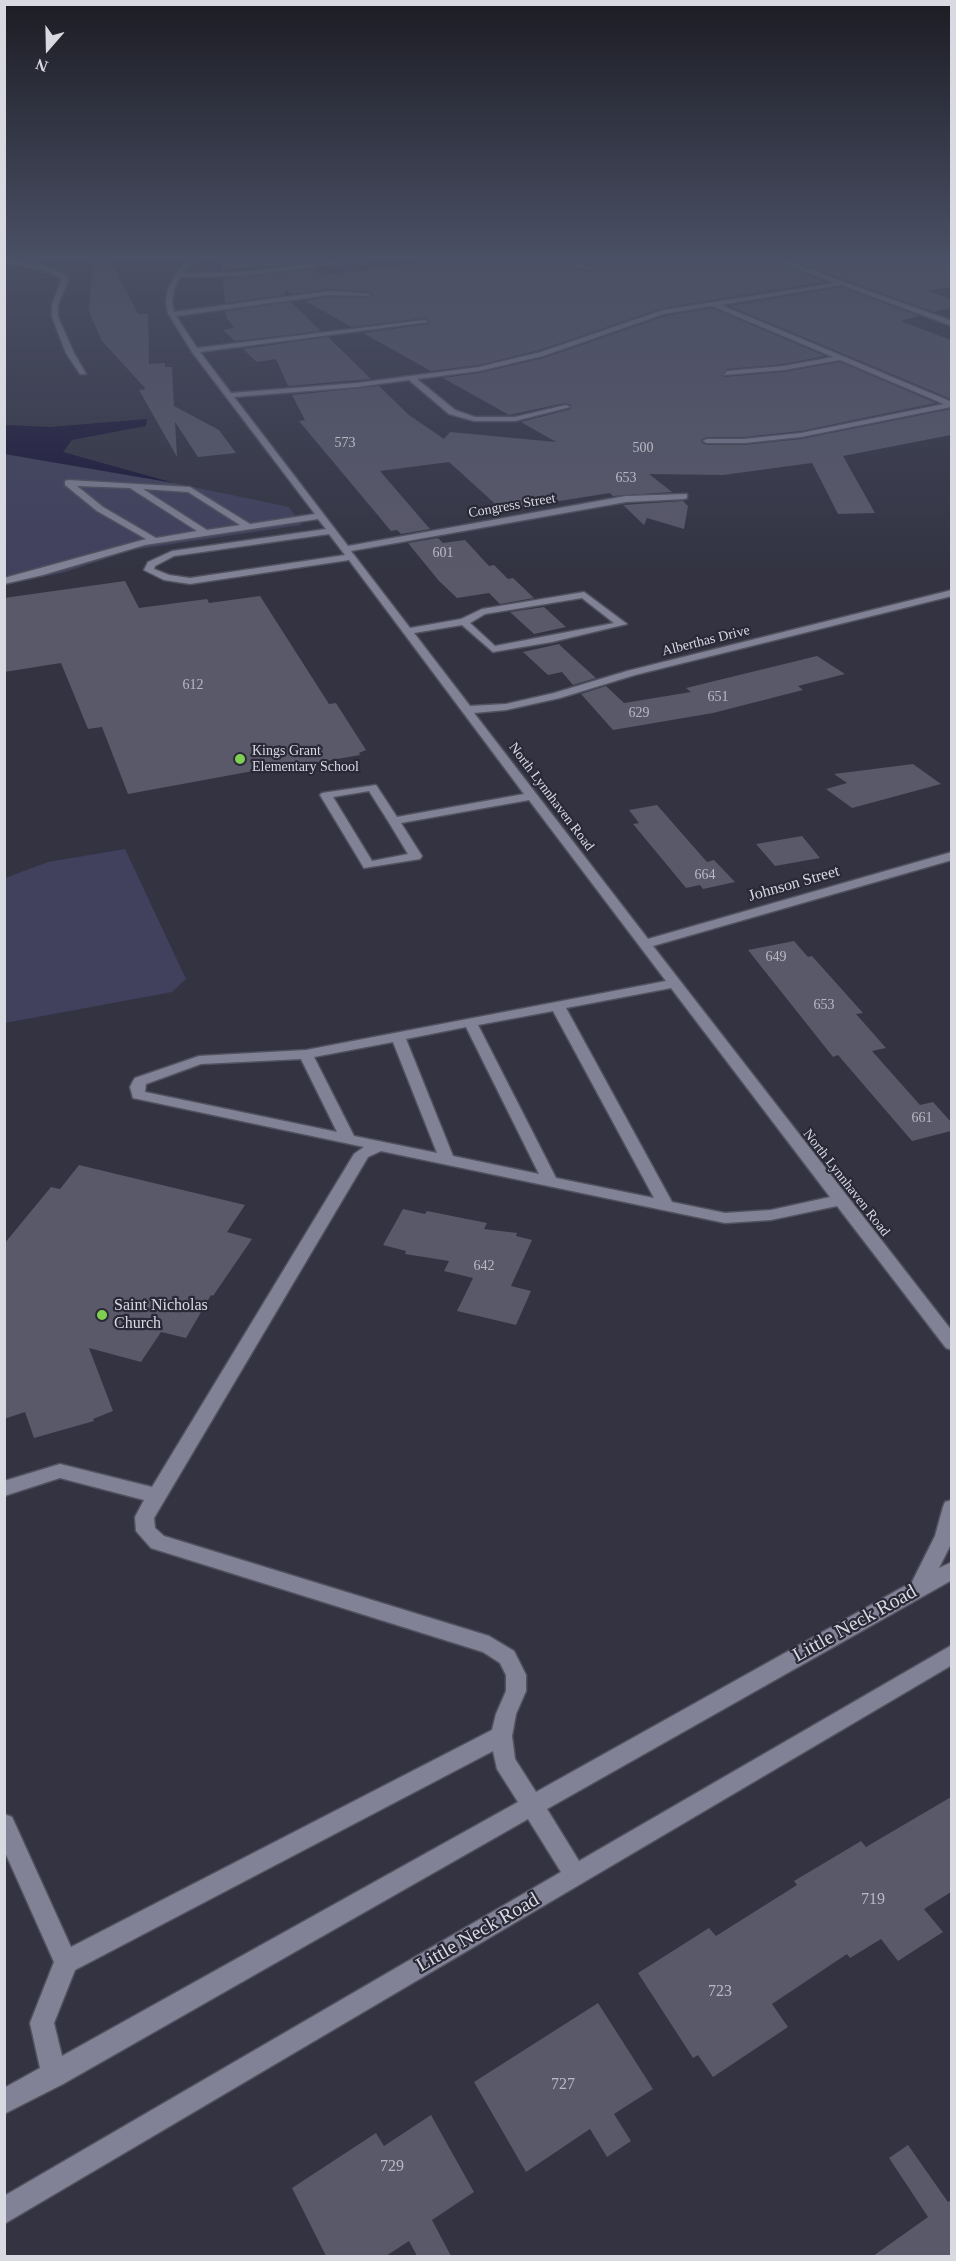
<!DOCTYPE html>
<style>
body{margin:0}
#map{position:relative;width:956px;height:2261px;overflow:hidden;background:#333342;font-family:"Times New Roman",serif}
canvas{display:block}
.frame{position:absolute;inset:0;border:6px solid #d9d9e2;pointer-events:none}
.north{position:absolute;left:18px;top:18px;width:60px;height:60px;-webkit-text-stroke:4px #2a2938;paint-order:stroke;rotate:200deg;font-size:16px;font-weight:700;line-height:24px;text-align:center;color:#d9d9e2}
.north::after{content:'';display:block;margin:auto;width:21px;height:27px;background:#d9d9e2;clip-path:polygon(50% 0,100% 100%,50% 72%,0 100%)}
</style>
<div id="map">
<canvas width="956" height="2261"></canvas>
<div class="frame"></div>
<div class="north">N</div>
</div>
<script>
const ctx = document.querySelector('canvas').getContext('2d');
ctx.lineJoin = 'round';
function fillPath(path, color) { ctx.fillStyle = color; ctx.fill(path, 'evenodd'); }
const poly = rows => new Path2D(rows.map(r => 'M' + r).join(''));
function trace(path, color, width, dash) { ctx.strokeStyle = color; ctx.lineWidth = width; ctx.lineCap = dash ? 'butt' : 'round'; ctx.setLineDash(dash || []); ctx.stroke(path); }
function drawText(font, color, halo, rows, align = 'center') {
  ctx.font = font + ' "Times New Roman",serif'; ctx.lineWidth = 4.5; ctx.setLineDash([]); ctx.textBaseline = 'middle'; ctx.strokeStyle = halo; ctx.fillStyle = color; for (const [text, x, y, turn = 0] of rows) {
    ctx.save(); ctx.translate(x, y); ctx.rotate((+turn || 0) * Math.PI / 180); ctx.textAlign = isNaN(turn) ? turn : align; if (halo) ctx.strokeText(text, 0, 0); ctx.fillText(text, 0, 0); ctx.restore();
  }
}
fillPath(poly([
 [4,454,174,483,289,507,302,525,132,550,66,572,5,585],
 [125,849,186,979,172,992,5,1023,5,878,48,862]
]), '#41405d');
fillPath(poly([
 [147,419,146,426,72,440,63,452,174,483,5,454,5,425,50,427]
]), '#171236');
fillPath(poly([
 [93,258,109,258,138,314,148,314,149,364,165,363,165,367,172,367,174,406,219,430,236,453,198,457,175,422,177,457,139,390,146,389,102,341,92,319,89,310],
 [221,258,296,258,304,263,222,270],
 [481,258,547,258,587,272,593,267,565,258,768,258,825,282,663,308,540,350,479,365,431,371,363,333,428,324,430,322,426,318,352,327,305,301,329,297,368,298,373,294,371,292,329,289,293,294,286,290,284,295,225,303,223,279,313,269,322,275,452,259,459,263],
 [784,258,951,258,951,287,928,291,951,299,951,308,934,312],
 [841,287,919,316,901,321,951,340,951,399,729,306],
 [291,302,321,331,235,341,223,330,234,328,226,317,226,311],
 [712,308,825,356,784,364,727,369,723,377,784,372,840,362,936,403,801,431,744,437,707,437,701,440,702,443,707,445,744,445,801,439,951,409,951,435,843,456,875,513,838,514,812,463,723,475,649,474,672,492,613,496,610,493,502,510,449,462,380,471,430,529,401,534,397,530,391,531,299,421,305,420,292,395,379,386,409,415,444,439,450,432,556,442,521,422,571,409,571,405,565,403,509,415,443,378,479,373,544,358,665,316],
 [328,337,371,379,288,386,276,359,257,362,243,349],
 [683,501,688,506,684,529,647,518,644,525,623,505],
 [438,538,443,543,465,540,489,566,494,565,508,579,513,578,534,598,500,604,489,593,457,598,439,581,408,543],
 [125,581,139,608,207,599,209,603,260,596,329,704,336,703,366,750,359,753,360,755,303,765,302,762,128,794,102,727,88,729,61,663,4,672,4,598],
 [544,607,566,627,534,634,510,612],
 [559,644,565,650,596,678,573,685,562,672,548,675,523,652],
 [817,656,845,674,798,686,803,690,713,713,613,730,581,694,606,686,624,703,691,692,686,688],
 [913,764,941,784,852,808,826,789,847,783,834,774],
 [657,805,707,862,714,860,735,882,703,889,700,885,686,888,633,824,639,823,629,810],
 [802,836,820,858,775,866,756,844],
 [794,941,808,957,812,956,863,1013,856,1014,886,1048,872,1051,920,1105,933,1102,951,1122,951,1131,912,1141,838,1055,833,1057,748,950],
 [79,1165,245,1205,227,1232,252,1239,213,1296,211,1295,186,1338,161,1332,141,1362,89,1348,113,1411,93,1419,94,1421,34,1438,25,1412,4,1419,4,1244,51,1187,60,1189],
 [403,1209,425,1214,427,1211,487,1223,484,1229,517,1233,516,1236,532,1240,511,1286,531,1291,516,1325,457,1311,473,1278,444,1271,449,1261,405,1254,406,1251,383,1245],
 [951,1797,951,1892,924,1909,943,1932,898,1961,881,1939,850,1958,847,1954,772,2004,788,2027,713,2077,698,2055,693,2058,638,1973,709,1928,716,1936,797,1885,794,1881,861,1841,866,1847],
 [598,2003,653,2089,614,2114,631,2141,607,2157,590,2129,526,2172,474,2082],
 [431,2115,474,2192,432,2220,451,2256,417,2256,409,2241,386,2256,326,2256,292,2188,376,2133,384,2146],
 [908,2145,948,2202,951,2200,951,2256,873,2256,928,2217,889,2158]
]), '#5a596a');
const minor = poly([
 [190,258,196,258,183,273,241,272,365,258,382,258,241,276,180,277,174,289,172,301,174,312,329,291,371,294,368,296,329,295,176,316,197,348,425,320,428,322,200,352,231,393,357,383,479,367,541,352,663,310,834,283,770,258,778,258,952,321,952,326,841,285,721,305,952,402,951,407,801,437,744,443,707,443,703,441,707,439,744,439,801,433,944,404,840,360,784,370,724,375,727,371,784,366,833,357,712,306,664,314,543,356,479,371,417,379,455,410,475,417,515,417,566,405,570,407,515,421,474,421,449,414,409,380,357,387,234,397,348,546,626,496,687,494,687,498,684,499,626,502,351,551,410,628,461,619,482,609,584,592,627,624,552,642,493,652,462,625,414,633,470,706,506,704,554,693,627,671,952,590,952,596,635,675,560,698,506,710,474,713,648,939,952,852,952,860,653,946,952,1331,952,1350,946,1348,837,1206,771,1220,725,1223,381,1151,368,1157,154,1518,155,1528,164,1536,489,1636,514,1651,526,1675,526,1691,516,1714,512,1736,515,1759,536,1792,912,1582,935,1536,943,1507,945,1502,952,1500,952,1542,939,1568,952,1562,952,1580,547,1809,579,1861,952,1645,952,1665,4,2224,4,2196,561,1872,528,1819,63,2084,4,2114,4,2088,40,2068,30,2023,54,1962,4,1850,4,1814,12,1817,71,1947,492,1730,496,1714,506,1691,506,1675,500,1663,483,1652,151,1548,136,1531,135,1517,144,1500,60,1478,4,1496,4,1481,60,1464,152,1487,354,1154,364,1147,133,1098,130,1087,133,1081,135,1078,199,1056,306,1050,666,981,529,800,401,823,422,856,420,859,364,868,320,795,322,793,376,785,397,817,524,794,349,560,190,584,164,580,144,570,148,562,172,551,326,529,318,519,145,545,43,575,4,584,4,578,146,539,97,511,65,485,65,481,68,480,190,487,250,524,315,514,192,352,168,313,166,301,168,289,176,274,190,258],
 [77,486,130,488,197,531,156,538,103,507,77,486],
 [143,489,188,492,240,525,207,530,143,489],
 [329,534,345,555,190,578,169,575,154,569,155,566,174,556,329,534],
 [582,598,614,623,495,646,470,623,485,614,582,598],
 [369,791,388,821,408,854,372,861,333,797,369,791],
 [671,988,830,1197,771,1210,725,1213,672,1202,566,1008,671,988],
 [553,1011,654,1198,556,1178,478,1025,553,1011],
 [466,1027,539,1174,453,1156,406,1039,466,1027],
 [393,1042,437,1153,354,1136,314,1057,393,1042],
 [301,1059,337,1132,145,1092,146,1084,201,1064,301,1059],
 [493,1751,497,1769,518,1802,62,2056,54,2023,75,1970,493,1751],
 [549,258,558,258,591,268,588,270,549,258],
 [4,259,45,266,67,276,68,281,58,305,58,317,74,353,86,374,80,374,66,353,52,317,52,305,62,278,41,269,4,263,4,259]
]);
trace(minor, '#51515f', 3);
fillPath(minor, '#828296');
const sky = ctx.createLinearGradient(0, 0, 0, 574);
sky.addColorStop(0, '#1c1c24');
sky.addColorStop(0.45, '#4a5065');
sky.addColorStop(1, '#4a506500');
ctx.fillStyle = sky;
ctx.fillRect(0, 0, 956, 574);
for (const [x, y, r, color] of [
 [240,759,6,"#7fd052"],
 [102,1315,6,"#7fd052"]
]) { const dot = new Path2D(); dot.arc(x, y, r, 0, 2 * Math.PI); ctx.fillStyle = color; ctx.fill(dot); trace(dot, '#2a2938', 2); }
drawText('14px', '#b9b9c4', null, [
 ["573",345,443],
 ["500",643,448],
 ["653",626,478],
 ["601",443,553],
 ["612",193,685],
 ["651",718,697],
 ["629",639,713],
 ["664",705,875],
 ["649",776,957],
 ["653",824,1005],
 ["661",922,1118],
 ["642",484,1266]
]);
drawText('14px', '#d9d9e2', '#2a2938', [
 ["Congress Street",512,506,-10],
 ["Alberthas Drive",706,641,-14],
 ["North Lynnhaven Road",551,797,53],
 ["North Lynnhaven Road",846,1183,52]
]);
drawText('14px', '#d9d9e2', '#2a2938', [
 ["Kings Grant",252,751],
 ["Elementary School",252,767]
], 'left');
drawText('16px', '#d9d9e2', '#2a2938', [
 ["Johnson Street",794,884,-16]
]);
drawText('16px', '#d9d9e2', '#2a2938', [
 ["Saint Nicholas",114,1306],
 ["Church",114,1324]
], 'left');
drawText('16px', '#b9b9c4', null, [
 ["719",873,1900],
 ["723",720,1992],
 ["727",563,2085],
 ["729",392,2167]
]);
drawText('20px', '#d9d9e2', '#2a2938', [
 ["Little Neck Road",855,1624,-29],
 ["Little Neck Road",478,1933,-30]
]);
</script>
